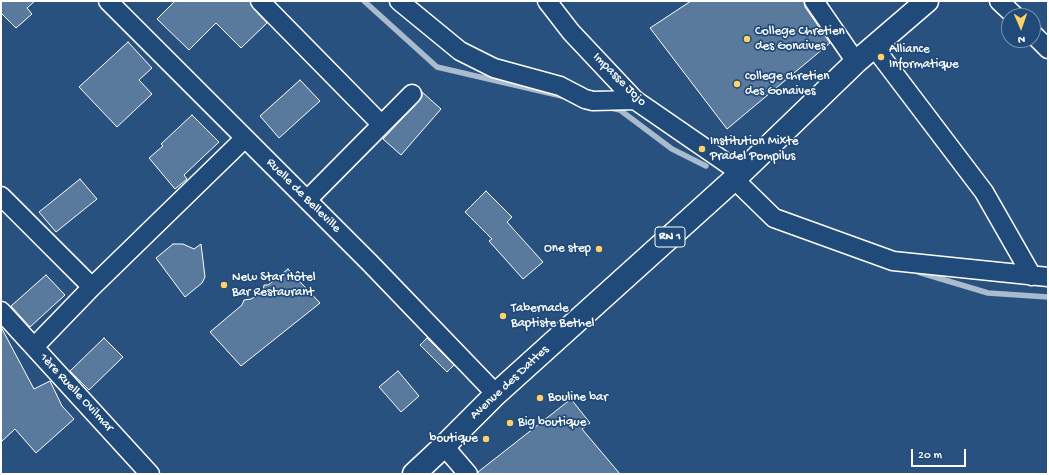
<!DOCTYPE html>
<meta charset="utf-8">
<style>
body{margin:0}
#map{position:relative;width:1049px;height:475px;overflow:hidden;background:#28517f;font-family:"Gochi Hand",sans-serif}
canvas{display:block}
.frame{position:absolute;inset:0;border:2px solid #fff;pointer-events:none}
.north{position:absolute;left:1001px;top:8px;width:40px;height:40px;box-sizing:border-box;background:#1f4a7a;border:1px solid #7992af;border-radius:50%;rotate:178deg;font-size:11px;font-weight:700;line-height:16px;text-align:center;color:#fff}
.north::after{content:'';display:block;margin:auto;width:14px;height:18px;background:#ffd166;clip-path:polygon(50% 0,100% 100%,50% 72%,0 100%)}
.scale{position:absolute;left:911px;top:449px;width:55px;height:18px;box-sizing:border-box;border:2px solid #fff;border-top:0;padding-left:5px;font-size:12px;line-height:14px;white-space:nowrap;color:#fff;-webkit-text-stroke:3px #1f4a7a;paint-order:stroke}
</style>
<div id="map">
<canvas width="1049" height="475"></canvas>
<div class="frame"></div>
<div class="north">N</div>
<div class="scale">20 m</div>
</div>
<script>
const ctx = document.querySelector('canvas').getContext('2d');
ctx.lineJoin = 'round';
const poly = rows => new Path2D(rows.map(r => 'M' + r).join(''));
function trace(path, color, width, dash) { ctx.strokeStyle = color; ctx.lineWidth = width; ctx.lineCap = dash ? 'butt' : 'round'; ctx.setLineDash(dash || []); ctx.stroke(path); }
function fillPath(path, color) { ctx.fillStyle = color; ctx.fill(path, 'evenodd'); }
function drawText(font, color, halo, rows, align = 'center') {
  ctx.font = font + ' "Gochi Hand",sans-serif'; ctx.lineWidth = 3.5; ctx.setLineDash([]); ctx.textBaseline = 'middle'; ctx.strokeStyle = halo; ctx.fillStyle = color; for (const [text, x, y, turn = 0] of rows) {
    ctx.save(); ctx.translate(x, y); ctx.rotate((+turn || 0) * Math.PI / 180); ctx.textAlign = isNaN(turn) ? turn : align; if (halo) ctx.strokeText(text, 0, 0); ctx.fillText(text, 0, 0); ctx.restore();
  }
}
trace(poly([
 [364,1,437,67,566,97],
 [611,108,620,110,672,149,706,166],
 [918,272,988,293,1048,297]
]), '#aabbcd', 5.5);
const building = poly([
 [1,1,35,1,27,8,32,14,16,28,1,13,1,1],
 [175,1,250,1,253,8,267,23,241,48,216,23,189,50,157,19,175,1],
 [691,1,804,1,805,7,830,43,727,129,650,28,691,1],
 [128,42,152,68,139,80,152,94,117,127,79,87,128,42],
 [300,80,320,101,279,138,260,116,300,80],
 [422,92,441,109,401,155,383,139,419,101,422,97,422,92],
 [192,115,219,142,184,175,187,179,175,189,149,158,163,146,161,144,192,115],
 [80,179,97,199,56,232,39,212,80,179],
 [486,191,512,217,507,222,543,262,523,279,489,241,492,239,465,212,486,191],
 [173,244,183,244,194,249,201,244,205,277,202,283,185,297,156,258,173,244],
 [288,269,320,303,241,366,210,332,242,305,244,300,251,299,263,292,264,285,268,285,288,269],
 [46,275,65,295,30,327,11,306,46,275],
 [1,327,34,389,50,381,62,406,74,419,36,453,15,429,1,442,1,327],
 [104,338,123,357,89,390,70,371,104,338],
 [427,338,454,365,447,372,420,345,427,338],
 [398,371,419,396,401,412,379,387,398,371],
 [571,399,590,423,582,429,620,474,478,474,478,472,571,399]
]);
fillPath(building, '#5a7a9d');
trace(building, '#fff', 1);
const street = poly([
 [108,1,370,263,496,394],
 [260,1,381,124],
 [399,1,460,51,494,68,560,86,585,99,593,101,635,100],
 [547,1,571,32,635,100,741,173],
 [814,1,856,62],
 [999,1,1015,16],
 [1033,34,1048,49],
 [874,47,984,192,1032,276],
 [734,179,774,218,893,261,1048,277],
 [1,196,92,287,245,138],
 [307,200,412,94],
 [1,311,150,474],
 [34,347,92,287],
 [444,446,468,474]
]);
const primary = poly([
 [414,474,444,446,496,394,741,173,856,62,927,1]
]);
trace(street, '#fff', 21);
trace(primary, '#fff', 25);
trace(street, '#1f4a7a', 18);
trace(primary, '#1f4a7a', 22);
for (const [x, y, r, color] of [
 [747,39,4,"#ffd166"],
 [881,57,4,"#ffd166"],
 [737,84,4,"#ffd166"],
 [702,149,4,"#ffd166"],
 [599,249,4,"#ffd166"],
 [224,285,4,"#ffd166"],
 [503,316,4,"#ffd166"],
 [540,398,4,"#ffd166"],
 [510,423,4,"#ffd166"],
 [486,439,4,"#ffd166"]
]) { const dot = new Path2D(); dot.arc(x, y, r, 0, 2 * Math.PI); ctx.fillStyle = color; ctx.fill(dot); trace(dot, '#1f4a7a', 1.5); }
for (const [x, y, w] of [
 [670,237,30]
]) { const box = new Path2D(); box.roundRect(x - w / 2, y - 10, w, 20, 3); ctx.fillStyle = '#1f4a7a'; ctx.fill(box); trace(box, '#fff', 1); }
drawText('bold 12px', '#fff', null, [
 ["RN 1",670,237]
]);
drawText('13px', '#fff', '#1f4a7a', [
 ["College Chretien",755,32],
 ["des Gonaives",755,47],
 ["Alliance",889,50],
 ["Informatique",889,65],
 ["college chretien",745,77],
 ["des Gonaives",745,92],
 ["Institution Mixte",710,142],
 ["Pradel Pompilus",710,157],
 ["One step",591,249,"right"],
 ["New Star Hôtel",232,278],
 ["Bar Restaurant",232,293],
 ["Tabernacle",511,309],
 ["Baptiste Bethel",511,324],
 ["Bouline bar",548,398],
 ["Big boutique",518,423],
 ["boutique",478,439,"right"]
], 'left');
drawText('13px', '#fff', '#1f4a7a', [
 ["Impasse Jojo",619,80,45],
 ["Ruelle de Belleville",303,196,45],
 ["Avenue des Dattes",510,383,-43],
 ["1ère Ruelle Ovilmar",76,393,47]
]);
</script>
